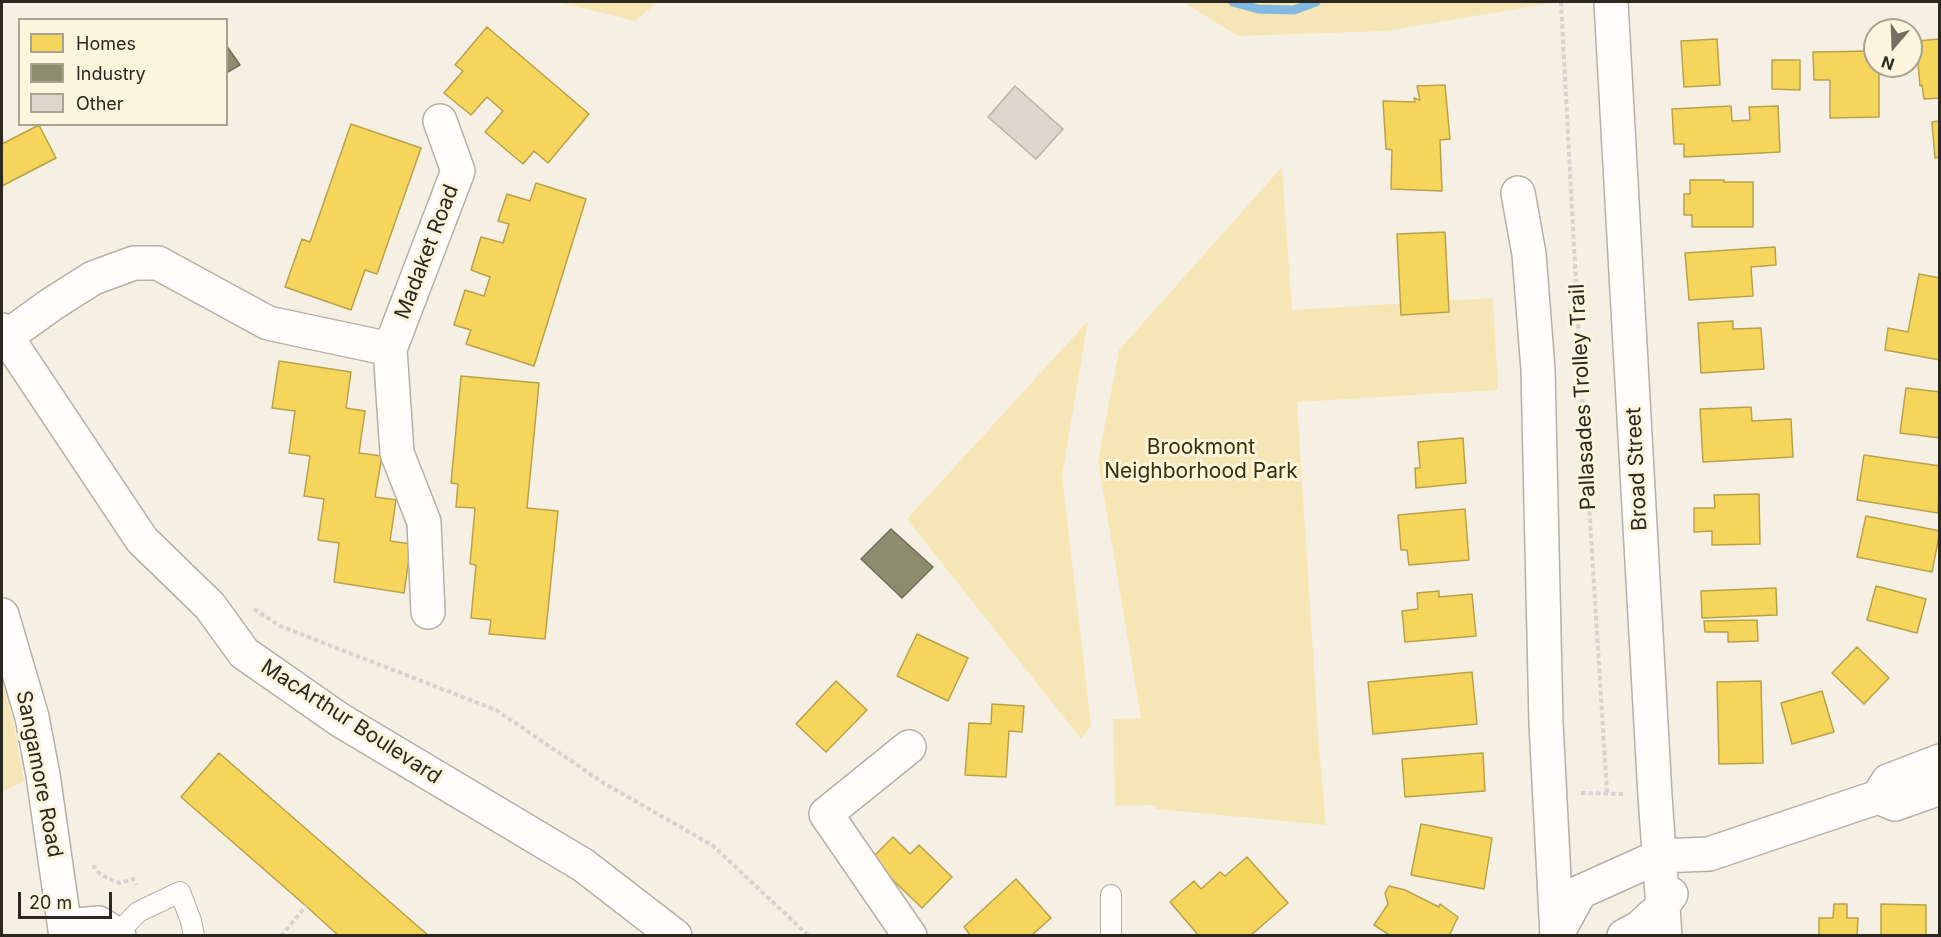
<!DOCTYPE html>
<style>
body{margin:0}
#map{position:relative;width:1941px;height:937px;overflow:hidden;background:#f5f0e3;font-family:Inter,sans-serif}
canvas{display:block}
.frame{position:absolute;inset:0;border:3px solid #2b2820;pointer-events:none}
.legend{position:absolute;left:18px;top:18px;width:210px;height:108px;box-sizing:border-box;background:#fcf4dc;border:2px solid #a8a291;margin:0;padding:8px 10px;list-style:none;font-size:18px;color:#2b2820}
.legend li{display:flex;align-items:center;gap:12px;height:30px}
.legend b{width:30px;border:2px solid #a8a291}
.north{position:absolute;left:1863px;top:18px;width:60px;height:60px;box-sizing:border-box;background:#fcf4dc;border:2px solid #a8a291;border-radius:50%;rotate:199deg;font-size:16px;font-weight:700;line-height:24px;text-align:center;color:#2b2820}
.north::after{content:'';display:block;margin:auto;width:21px;height:27px;background:#726e64;clip-path:polygon(50% 0,100% 100%,50% 72%,0 100%)}
.scale{position:absolute;left:18px;top:892px;width:94px;height:27px;box-sizing:border-box;border:3px solid #2b2820;border-top:0;padding-left:8px;font-size:18px;line-height:21px;white-space:nowrap;color:#2b2820;-webkit-text-stroke:4px #fcf4dc;paint-order:stroke}
</style>
<div id="map">
<canvas width="1941" height="937"></canvas>
<div class="frame"></div>
<ul class="legend">
<li><b style="height:16px;background:#f6d55c"></b>Homes</li>
<li><b style="height:16px;background:#8c8c6e"></b>Industry</li>
<li><b style="height:16px;background:#dbd7cc"></b>Other</li>
</ul>
<div class="north">N</div>
<div class="scale">20 m</div>
</div>
<script>
const ctx = document.querySelector('canvas').getContext('2d');
ctx.lineJoin = 'round';
function fillPath(path, color) { ctx.fillStyle = color; ctx.fill(path, 'evenodd'); }
const poly = rows => new Path2D(rows.map(r => 'M' + r).join(''));
function trace(path, color, width, dash) { ctx.strokeStyle = color; ctx.lineWidth = width; ctx.lineCap = dash ? 'butt' : 'round'; ctx.setLineDash(dash || []); ctx.stroke(path); }
function drawText(font, color, halo, rows, align = 'center') {
  ctx.font = font + ' Inter,sans-serif'; ctx.lineWidth = 6; ctx.setLineDash([]); ctx.textBaseline = 'middle'; ctx.strokeStyle = halo; ctx.fillStyle = color; for (const [text, x, y, turn = 0] of rows) {
    ctx.save(); ctx.translate(x, y); ctx.rotate((+turn || 0) * Math.PI / 180); ctx.textAlign = isNaN(turn) ? turn : align; if (halo) ctx.strokeText(text, 0, 0); ctx.fillText(text, 0, 0); ctx.restore();
  }
}
fillPath(poly([
 [557,2,658,2,635,21],
 [1183,2,1557,2,1386,31,1238,36],
 [1282,167,1292,310,1493,298,1498,390,1297,402,1319,748,1326,825,1156,809,1155,805,1115,806,1113,719,1141,718,1098,461,1119,350],
 [1088,321,1062,475,1091,726,1081,739,907,519],
 [2,678,12,716,24,781,2,792]
]), '#f7e6b5');
const homes = poly([
 [487,27,589,114,548,163,534,151,523,164,485,132,503,111,487,97,471,115,444,93,463,71,455,65,487,27],
 [1717,39,1720,85,1684,87,1681,41,1717,39],
 [1940,39,1940,98,1924,99,1922,85,1920,86,1916,41,1940,39],
 [1875,51,1875,66,1879,66,1879,117,1830,118,1830,80,1814,80,1813,52,1875,51],
 [1772,60,1800,60,1800,90,1772,89,1772,60],
 [1445,85,1450,139,1440,140,1442,191,1391,189,1392,150,1386,149,1383,101,1415,102,1414,98,1420,100,1417,86,1445,85],
 [1731,106,1732,121,1750,120,1749,107,1778,106,1780,152,1684,157,1684,144,1674,144,1672,109,1731,106],
 [1940,121,1940,157,1935,158,1932,122,1940,121],
 [351,124,421,148,377,274,365,270,351,310,285,287,302,239,310,242,351,124],
 [39,125,56,158,2,186,2,144,39,125],
 [1690,180,1724,180,1724,182,1753,182,1753,227,1692,227,1692,215,1684,215,1684,194,1690,194,1690,180],
 [536,183,586,199,534,366,466,344,471,330,454,325,465,290,484,296,490,277,471,270,481,237,503,243,509,224,498,221,507,194,530,201,536,183],
 [1445,232,1449,312,1401,315,1397,234,1445,232],
 [1775,247,1776,265,1751,267,1753,296,1689,300,1685,253,1775,247],
 [1919,274,1940,278,1940,360,1885,350,1888,328,1908,332,1919,274],
 [1733,321,1733,329,1761,328,1764,369,1701,373,1698,323,1733,321],
 [279,361,351,372,346,408,365,411,359,453,382,456,375,497,396,500,390,541,411,544,404,593,334,582,339,543,318,540,324,499,304,496,310,456,289,453,295,411,272,408,279,361],
 [461,376,539,383,527,508,558,511,545,639,489,634,491,620,471,618,476,565,470,564,475,508,456,507,458,484,451,483,461,376],
 [1906,388,1940,392,1940,438,1900,433,1906,388],
 [1751,407,1752,421,1791,419,1793,457,1703,462,1700,409,1751,407],
 [1463,438,1466,483,1416,488,1415,468,1420,468,1418,442,1463,438],
 [1864,455,1940,466,1938,513,1857,500,1864,455],
 [1759,494,1760,544,1712,545,1712,531,1694,532,1694,508,1715,508,1714,495,1759,494],
 [1465,509,1469,560,1409,565,1407,550,1401,550,1398,515,1465,509],
 [1866,516,1940,531,1932,572,1857,557,1866,516],
 [1876,586,1926,599,1917,633,1867,620,1876,586],
 [1776,588,1777,615,1702,618,1701,591,1776,588],
 [1439,591,1439,597,1472,594,1476,636,1405,642,1402,611,1418,609,1417,593,1439,591],
 [1757,620,1758,641,1728,642,1728,632,1705,632,1704,621,1757,620],
 [917,634,968,658,948,701,897,676,917,634],
 [1857,647,1889,678,1864,704,1832,673,1857,647],
 [1472,672,1477,724,1373,734,1368,682,1472,672],
 [836,681,867,710,826,752,796,724,836,681],
 [1761,681,1763,763,1719,764,1717,682,1761,681],
 [1822,691,1834,732,1792,744,1781,703,1822,691],
 [992,704,1024,706,1022,732,1009,731,1006,777,965,775,969,723,991,724,992,704],
 [219,753,429,936,339,936,306,906,181,797,219,753],
 [1483,753,1485,791,1405,797,1402,759,1483,753],
 [1421,824,1492,838,1484,889,1411,875,1421,824],
 [893,837,910,854,919,845,952,877,922,908,871,859,893,837],
 [1247,857,1288,903,1250,936,1199,936,1170,902,1194,881,1201,889,1220,872,1225,876,1247,857],
 [1016,879,1051,918,1031,936,971,936,964,927,1016,879],
 [1389,886,1405,890,1439,907,1440,904,1458,917,1449,936,1391,936,1374,925,1388,904,1385,893,1389,886],
 [1834,904,1847,904,1847,918,1858,918,1857,936,1819,936,1819,918,1833,918,1834,904],
 [1881,904,1926,905,1926,936,1881,936,1881,904]
]);
fillPath(homes, '#f6d55c');
trace(homes, '#b9a14a', 1.5);
const industry = poly([
 [226,45,240,65,226,73,226,45],
 [891,529,933,567,902,598,861,559,891,529]
]);
fillPath(industry, '#8c8c6e');
trace(industry, '#6f6e57', 1.5);
trace(poly([
 [1233,2,1258,9,1294,10,1316,2]
]), '#83b8e0', 9);
const building = poly([
 [1015,86,1063,129,1036,159,988,117,1015,86]
]);
fillPath(building, '#dbd7cc');
trace(building, '#b6b2a8', 1.5);
const lane = poly([
 [1111,895,1111,936],
 [117,934,138,912,180,892,191,921,194,936]
]);
const street = poly([
 [1611,2,1655,796,1665,936],
 [1518,193,1529,254,1538,370,1546,723,1557,936],
 [6,337,52,304,93,278,134,263,158,263,268,323,390,349],
 [428,612,424,522,397,453,390,349,458,171,440,121],
 [909,747,826,814,910,936],
 [1878,797,1888,781,1940,761],
 [66,926,99,923,119,936],
 [1557,934,1580,892,1660,856,1709,854,1878,797,1895,804,1940,788],
 [1624,936,1639,928,1662,907,1671,894]
]);
const secondary = poly([
 [2,330,142,540,210,606,244,653,340,720,583,865,675,936],
 [2,615,32,717,43,775,66,936]
]);
trace(lane, '#b4b0a5', 22);
trace(street, '#b4b0a5', 36);
trace(secondary, '#b4b0a5', 36);
trace(poly([
 [1561,2,1580,360,1607,793],
 [254,609,280,626,496,710,602,782,712,845,809,936],
 [1581,793,1624,794],
 [92,867,95,867,99,873,109,879,120,883,133,879,136,885],
 [281,936,306,906]
]), '#d4d3cf', 4, [4.5, 3]);
trace(lane, '#fefdfb', 20);
trace(street, '#fefdfb', 33);
trace(secondary, '#fefdfb', 33);
drawText('21px', '#2b2820', '#fcf4dc', [
 ["Madaket Road",427,252,-69],
 ["Pallasades Trolley Trail",1583,397,-93],
 ["Broad Street",1637,469,-93],
 ["MacArthur Boulevard",351,722,33],
 ["Sangamore Road",39,774,79]
]);
drawText('21px', '#3d3005', '#fcf4dc', [
 ["Brookmont",1201,448],
 ["Neighborhood Park",1201,472]
]);
</script>
